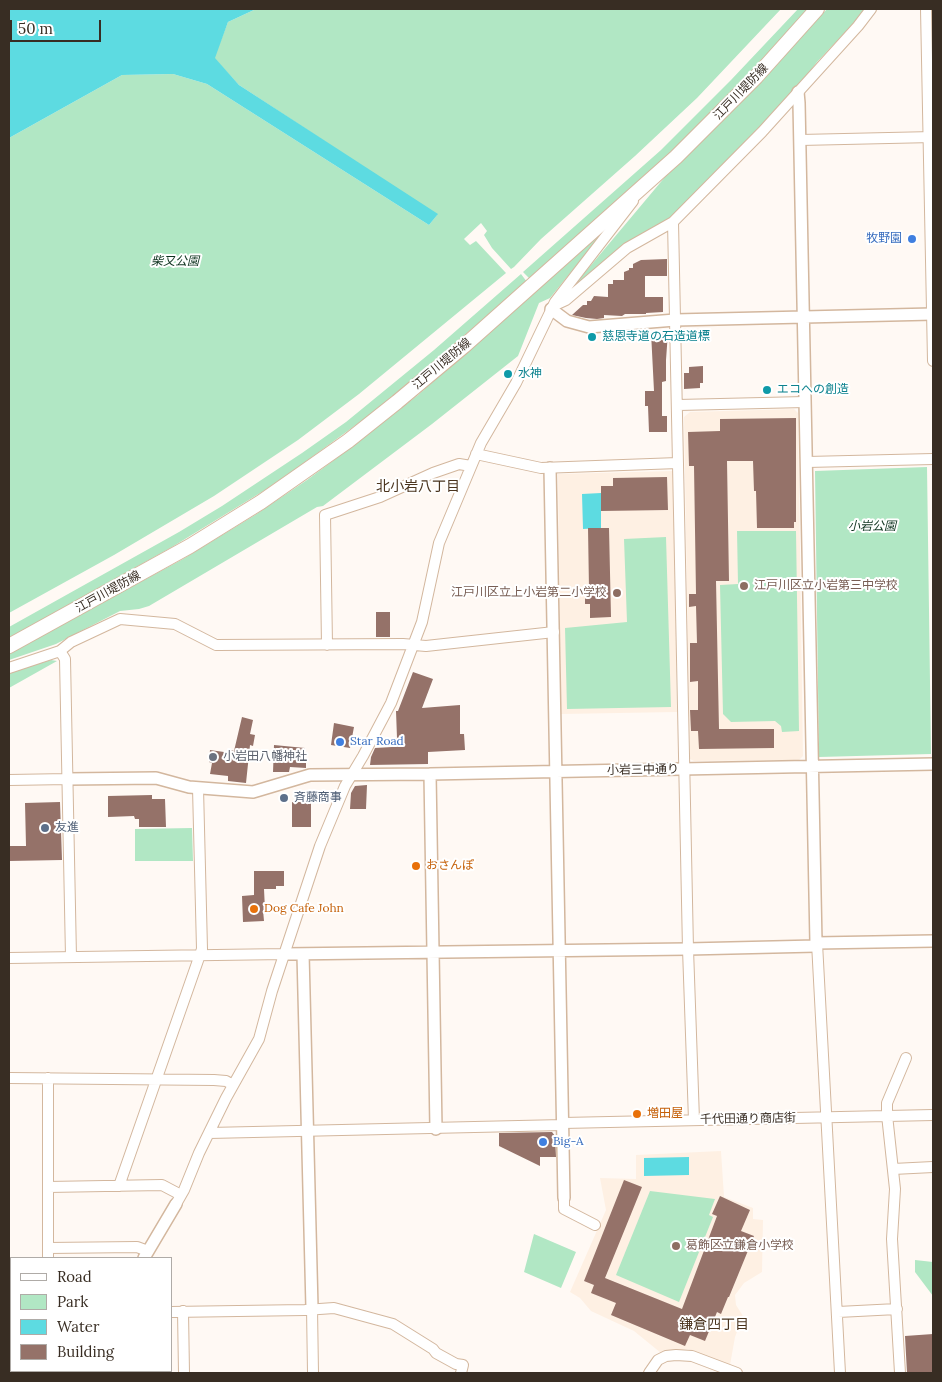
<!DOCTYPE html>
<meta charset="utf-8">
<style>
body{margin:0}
#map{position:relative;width:942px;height:1382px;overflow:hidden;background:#fff9f4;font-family:Lora,serif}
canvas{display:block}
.frame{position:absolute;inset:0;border:10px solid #382d23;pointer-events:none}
.legend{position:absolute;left:10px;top:1257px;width:162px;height:115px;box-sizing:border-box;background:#fff;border:1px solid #afaba7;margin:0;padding:6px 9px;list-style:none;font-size:15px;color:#382d23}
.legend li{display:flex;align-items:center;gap:10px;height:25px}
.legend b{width:25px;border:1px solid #afaba7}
.scale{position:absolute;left:10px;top:20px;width:91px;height:22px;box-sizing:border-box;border:2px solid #382d23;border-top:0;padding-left:6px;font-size:15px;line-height:18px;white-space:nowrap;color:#382d23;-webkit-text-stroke:4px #fff;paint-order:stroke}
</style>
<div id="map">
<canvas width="942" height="1382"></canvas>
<div class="frame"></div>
<ul class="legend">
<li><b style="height:6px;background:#fff"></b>Road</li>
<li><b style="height:14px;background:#b1e7c4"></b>Park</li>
<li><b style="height:14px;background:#5ddbe1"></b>Water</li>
<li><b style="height:14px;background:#957269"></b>Building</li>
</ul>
<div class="scale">50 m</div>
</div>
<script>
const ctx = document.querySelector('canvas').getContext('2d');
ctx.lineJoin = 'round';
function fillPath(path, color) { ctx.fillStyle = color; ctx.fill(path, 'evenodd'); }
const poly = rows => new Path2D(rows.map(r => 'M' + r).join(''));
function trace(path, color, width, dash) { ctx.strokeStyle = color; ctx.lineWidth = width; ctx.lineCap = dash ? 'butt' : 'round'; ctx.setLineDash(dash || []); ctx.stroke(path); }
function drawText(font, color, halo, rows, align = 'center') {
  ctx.font = font + ' Lora,"Noto Sans JP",serif'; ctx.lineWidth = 4; ctx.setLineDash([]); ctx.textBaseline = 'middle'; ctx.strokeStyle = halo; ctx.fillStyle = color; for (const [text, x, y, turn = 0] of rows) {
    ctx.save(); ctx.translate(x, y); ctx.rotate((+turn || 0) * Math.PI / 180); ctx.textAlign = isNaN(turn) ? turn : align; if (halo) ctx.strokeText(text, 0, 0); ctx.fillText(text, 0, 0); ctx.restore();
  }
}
fillPath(poly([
 [794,409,798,413,803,756,799,760,694,761,690,759,684,417,690,412],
 [673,471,677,712,561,714,558,474],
 [721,1151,724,1197,753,1208,753,1219,763,1220,762,1272,744,1283,735,1295,736,1305,743,1316,735,1337,730,1365,688,1349,661,1353,634,1331,591,1311,580,1298,570,1292,606,1210,600,1178,636,1179,636,1155]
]), '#fef0e3');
fillPath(poly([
 [256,9,781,9,697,98,635,156,541,239,514,267,511,269,492,248,484,235,487,231,481,223,464,239,470,245,476,241,506,273,359,394,298,440,214,496,114,555,9,613,9,138,122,75,173,74,207,84,429,225,437,215,239,85,214,58,228,22],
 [798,9,808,9,715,111,682,143,530,279,523,272,661,150,731,80],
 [827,9,867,9,817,62,798,87,675,214,566,295,665,177,743,99],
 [605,230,550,298,539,303,518,356,432,424,323,506,317,507,149,606,139,609,120,611,56,644,9,660,9,653,183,559,255,515,307,480,349,449,418,395],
 [521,274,527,282,375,411,301,465,265,490,172,547,9,638,9,627,179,532,222,506,302,453,346,422,434,350],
 [927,467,931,754,819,757,815,471],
 [737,531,796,531,799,731,782,732,781,726,775,721,731,722,723,714,720,585,738,584],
 [666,537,671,707,567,709,565,628,627,622,624,539],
 [51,660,57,661,9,688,9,673],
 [192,828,193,861,135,861,135,829],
 [650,1191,715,1199,709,1215,713,1217,679,1302,616,1275],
 [534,1234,576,1252,561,1288,524,1272],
 [915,1260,933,1262,933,1296,915,1272]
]), '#b1e7c4');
fillPath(poly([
 [9,9,256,9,228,22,215,58,239,85,438,214,429,225,207,84,173,74,122,75,9,138],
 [601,493,601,528,583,529,582,494],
 [689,1157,689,1175,644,1176,644,1158]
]), '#5ddbe1');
fillPath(poly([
 [667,259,667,276,645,276,645,297,663,297,663,312,646,313,646,314,625,314,622,316,604,315,604,318,597,319,586,318,572,315,583,305,587,305,587,301,591,301,594,296,608,297,608,284,613,284,613,280,624,280,624,272,629,270,629,268,633,268,633,264,641,260],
 [651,332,668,332,666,360,666,381,662,382,662,416,667,416,667,432,649,432,648,406,645,406,645,391,654,391],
 [703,366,703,383,700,383,700,388,684,389,684,373,689,373,689,367],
 [796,418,796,522,794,522,794,528,757,528,756,491,754,491,753,461,727,461,729,581,716,581,719,729,774,729,774,748,699,749,698,731,691,731,690,710,698,710,698,681,690,682,690,643,697,643,696,606,689,607,689,594,696,594,694,466,689,466,688,432,720,431,720,419],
 [667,477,668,510,601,511,601,486,613,486,613,478],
 [588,528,609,528,611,617,590,618,590,604,585,604,585,589,589,589],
 [376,612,390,612,390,637,376,637],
 [413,672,433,679,422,708,460,705,460,734,464,734,465,750,428,752,428,764,370,765,371,757,375,748,392,747,392,739,397,738,396,711,398,711],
 [242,717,253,720,250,734,255,735,253,746,250,745,246,783,228,781,228,776,210,774,212,763,209,762,210,750,231,753,231,750,234,751],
 [334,723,354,727,350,748,331,745],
 [274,745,305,748,304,759,306,759,306,768,290,767,289,772,273,772],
 [367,785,366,809,350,809,351,793,355,786],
 [152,795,152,799,165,799,166,827,139,827,139,819,135,819,134,816,108,817,108,796],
 [60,802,62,860,9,861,9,846,26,846,25,803],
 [292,802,311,802,311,827,292,827],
 [254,871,284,871,284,886,276,886,276,889,264,889,265,910,263,910,264,921,243,922,242,896,254,895],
 [552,1132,555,1136,556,1157,540,1157,540,1166,499,1146,499,1133],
 [624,1180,642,1187,605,1278,682,1309,717,1216,712,1214,720,1196,750,1210,741,1231,754,1236,729,1297,728,1297,721,1314,717,1312,705,1341,690,1335,685,1346,611,1315,616,1303,591,1293,594,1285,584,1281],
 [933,1334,933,1373,907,1373,905,1336]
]), '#957269');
const minor = poly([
 [926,9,933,361],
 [800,140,933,137],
 [553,306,566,300,627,248,673,222],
 [678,405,805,402],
 [476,454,541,468,678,463],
 [807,462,933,459],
 [327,645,325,515,380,497,433,473,459,464,471,466],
 [60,651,71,642,120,619,175,624,216,645,403,644,426,646,554,632],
 [9,668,60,651,65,659,71,957],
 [9,780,68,779],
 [817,943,840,1373],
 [9,958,285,954],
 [9,1078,214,1080,226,1081,233,1085],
 [694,1120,688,949,673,222,762,132,858,26,871,9],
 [563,1123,933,1115],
 [209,1133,563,1125],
 [893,1169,933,1167],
 [119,1186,202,949,198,788],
 [48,1187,162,1185,181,1195],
 [564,1198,564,1209,595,1225],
 [176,1204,184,1190,199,1153,226,1098,259,1039,272,991,320,846,345,786,363,756,391,703,422,622,439,543,481,443,516,383,555,302,633,201],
 [48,1248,137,1247,148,1251],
 [48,1258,48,1078],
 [312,1308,313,1373],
 [183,1311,184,1373],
 [171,1312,305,1310,334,1308,393,1324,433,1349,436,1353,456,1364,463,1365,461,1373],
 [838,1312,897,1309],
 [9,1313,11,1313],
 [24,1371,24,1373],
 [649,1373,658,1360,666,1356,676,1355,692,1356,737,1373],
 [900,1373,892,1239,895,1189,887,1115,887,1103,906,1058]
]);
const tertiary = poly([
 [798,92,799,103,816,943],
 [551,309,567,321,589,327,675,320,933,314],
 [550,468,564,1198],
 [430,774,436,1129],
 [68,779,156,778,189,787,253,792,310,775,430,774,933,764],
 [285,954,688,949,816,946,816,943,933,941],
 [303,954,312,1308],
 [144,1258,176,1204],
 [117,1373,117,1371]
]);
const secondary = poly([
 [9,646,190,546,261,502,348,441,397,402,464,346,676,157,756,77,817,9]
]);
trace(minor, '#d3b79e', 12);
trace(tertiary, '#d3b79e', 14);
trace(secondary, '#d3b79e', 16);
trace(minor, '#fff', 10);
trace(tertiary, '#fff', 11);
trace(secondary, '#fff', 14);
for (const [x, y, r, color] of [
 [912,239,5,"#3f7fe0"],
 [592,337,5,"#0f9aa8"],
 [508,374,5,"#0f9aa8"],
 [767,390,5,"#0f9aa8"],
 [744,586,5,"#8d6e63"],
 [617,593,5,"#8d6e63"],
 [340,742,5,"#3f7fe0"],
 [213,757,5,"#6b7280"],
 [284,798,5,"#5c6f8a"],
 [45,828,5,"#5c6f8a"],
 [416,866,5,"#e8710a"],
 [254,909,5,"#e8710a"],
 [637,1114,5,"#e8710a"],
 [543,1142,5,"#3f7fe0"],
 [676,1246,5,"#8d6e63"]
]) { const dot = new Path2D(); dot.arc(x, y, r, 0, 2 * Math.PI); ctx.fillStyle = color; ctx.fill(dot); trace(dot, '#fff', 2); }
drawText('12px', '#382d23', '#fff', [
 ["江戸川堤防線",741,92,-46],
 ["江戸川堤防線",442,364,-40],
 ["江戸川堤防線",108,592,-29],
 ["小岩三中通り",643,770,-1],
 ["千代田通り商店街",748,1119,-1]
]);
drawText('12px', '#366cbe', '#fff', [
 ["牧野園",902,239,"right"],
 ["Star Road",350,742],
 ["Big-A",553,1142]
], 'left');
drawText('italic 12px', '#0e331f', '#fff', [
 ["柴又公園",175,262],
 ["小岩公園",872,527]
]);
drawText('12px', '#0d838f', '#fff', [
 ["慈恩寺道の石造道標",602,337],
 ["水神",518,374],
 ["エコへの創造",777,390]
], 'left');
drawText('12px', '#785e54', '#fff', [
 ["江戸川区立小岩第三中学校",754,586],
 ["江戸川区立上小岩第二小学校",607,593,"right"],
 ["葛飾区立鎌倉小学校",686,1246]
], 'left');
drawText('12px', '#5b616d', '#fff', [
 ["小岩田八幡神社",223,757]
], 'left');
drawText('12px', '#4e5e75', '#fff', [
 ["斉藤商事",294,798],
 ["友進",55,828]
], 'left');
drawText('12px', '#c56008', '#fff', [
 ["おさんぽ",426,866],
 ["Dog Cafe John",264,909],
 ["増田屋",647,1114]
], 'left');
drawText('14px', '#4a341e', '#fff', [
 ["北小岩八丁目",418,487],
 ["鎌倉四丁目",714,1325]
]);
</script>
